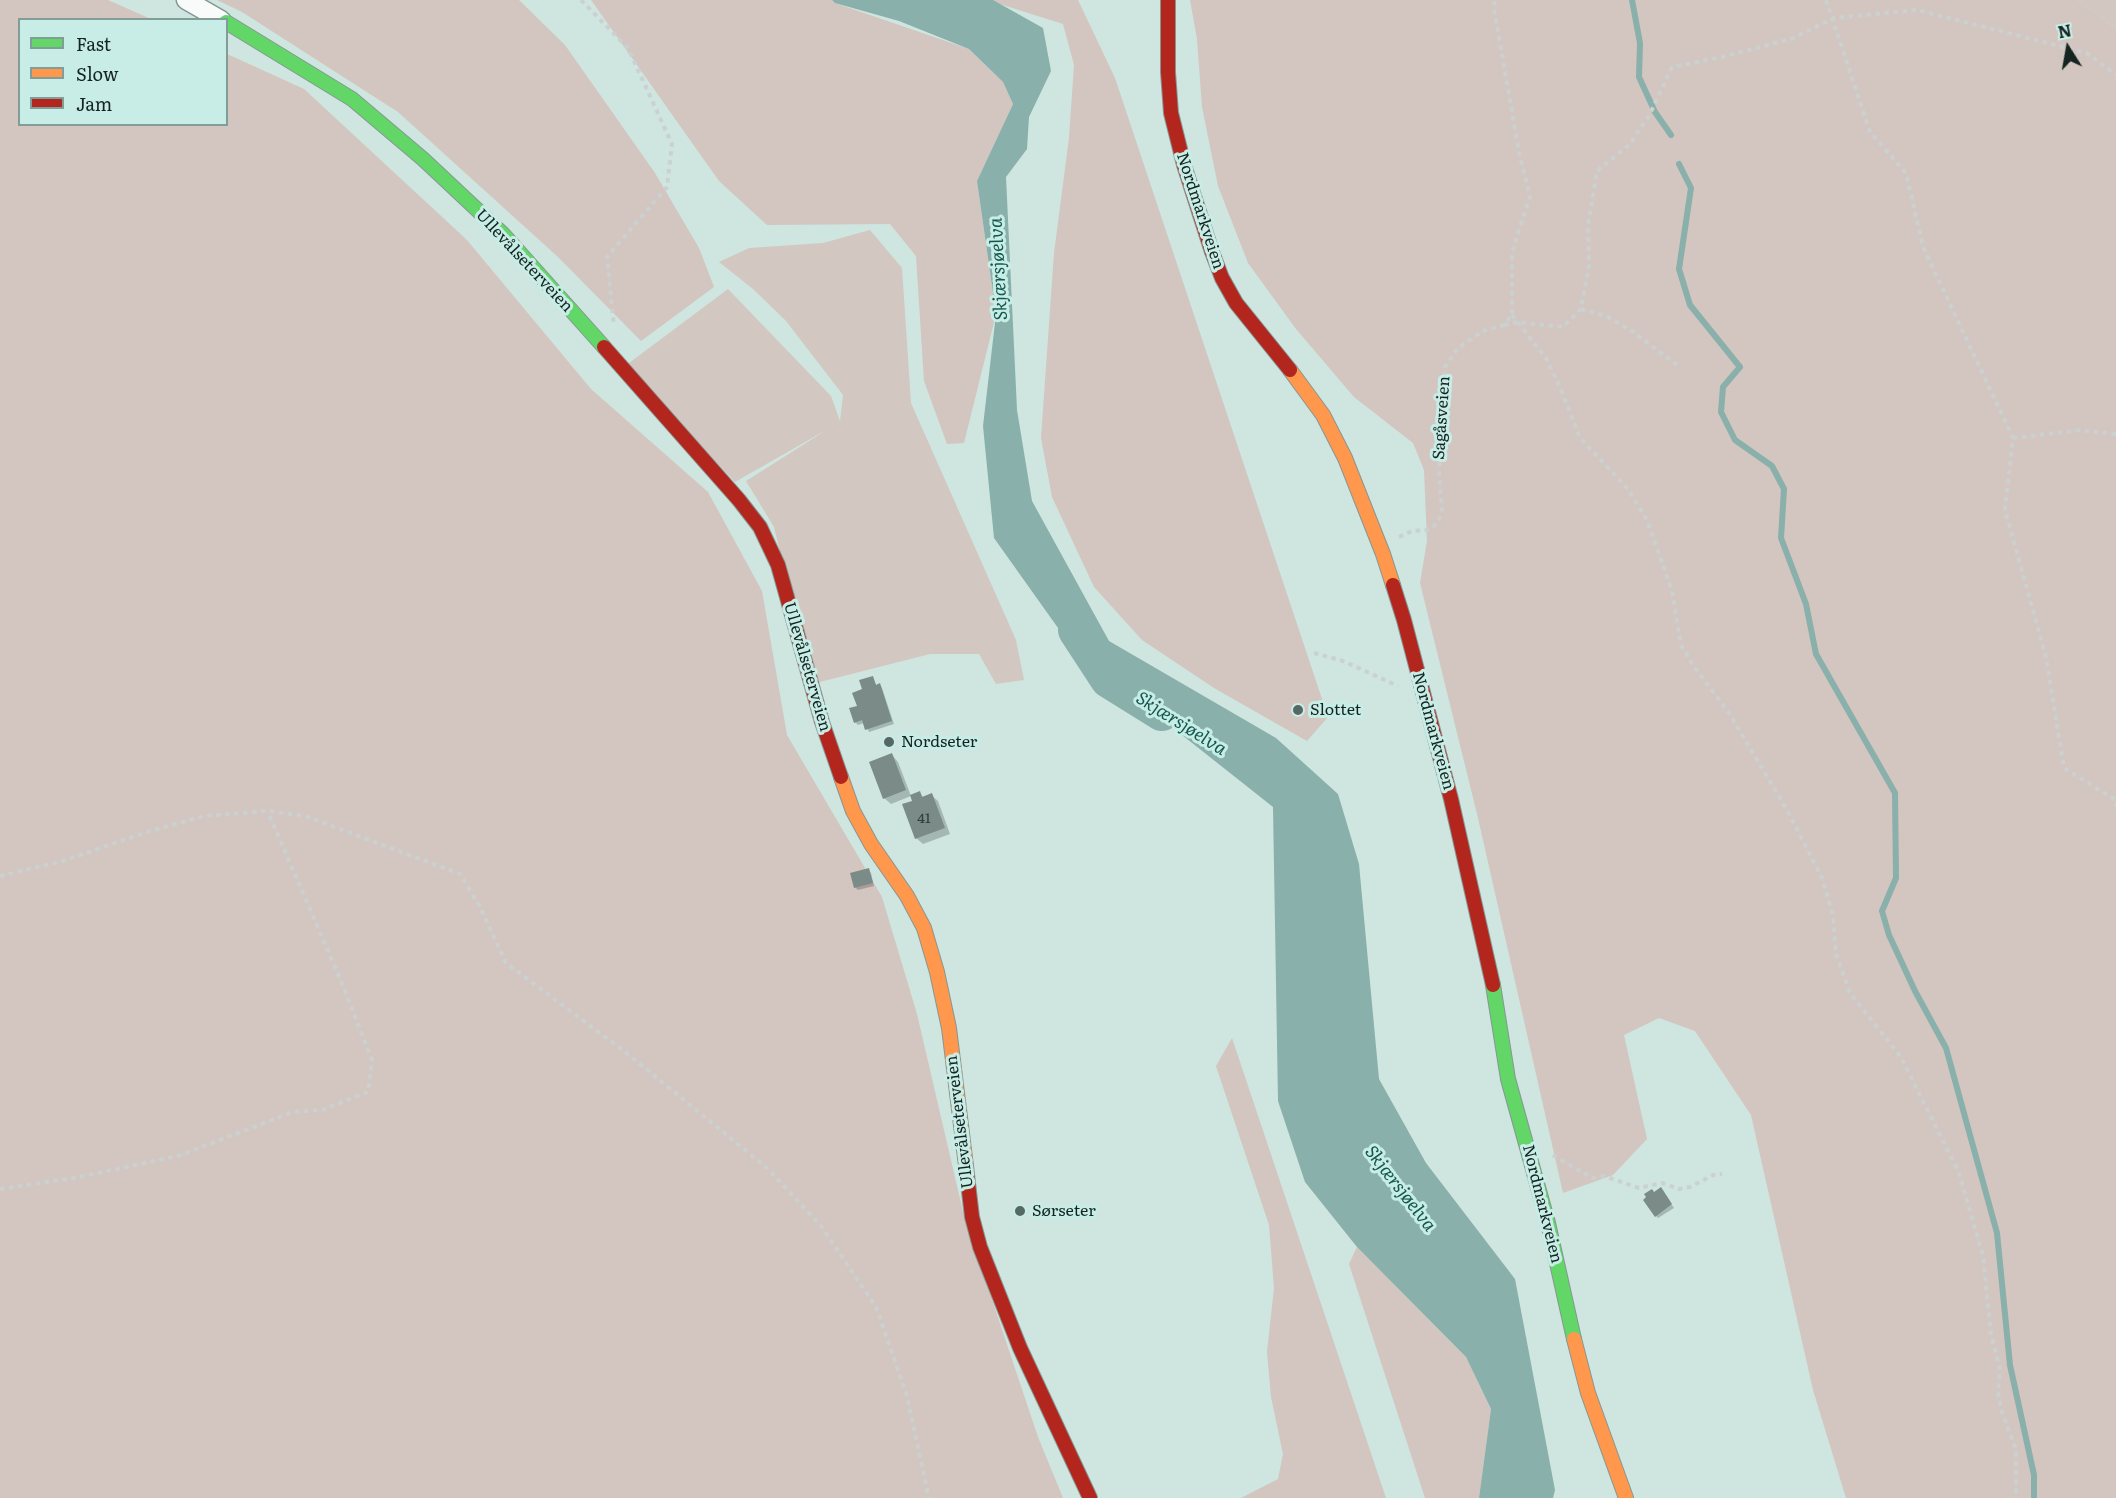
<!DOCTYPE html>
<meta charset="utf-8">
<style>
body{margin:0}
#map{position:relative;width:2116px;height:1498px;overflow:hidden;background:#cfe5e0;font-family:Literata,serif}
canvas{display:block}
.legend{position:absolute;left:18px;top:18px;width:210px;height:108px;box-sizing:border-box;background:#c7ede6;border:2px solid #809d97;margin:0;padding:8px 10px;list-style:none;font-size:18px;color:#152421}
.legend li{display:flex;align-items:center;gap:12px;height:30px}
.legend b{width:30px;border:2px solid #809d97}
.north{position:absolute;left:2038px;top:18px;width:60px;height:60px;-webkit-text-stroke:4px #c7ede6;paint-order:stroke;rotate:349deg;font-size:16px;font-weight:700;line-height:24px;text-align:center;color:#152421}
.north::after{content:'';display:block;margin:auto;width:21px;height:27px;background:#152421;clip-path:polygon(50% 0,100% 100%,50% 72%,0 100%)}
</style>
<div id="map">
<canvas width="2116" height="1498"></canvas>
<ul class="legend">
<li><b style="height:8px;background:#63d668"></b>Fast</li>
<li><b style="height:8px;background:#ff974d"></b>Slow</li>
<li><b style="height:8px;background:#b3261e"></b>Jam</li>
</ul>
<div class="north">N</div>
</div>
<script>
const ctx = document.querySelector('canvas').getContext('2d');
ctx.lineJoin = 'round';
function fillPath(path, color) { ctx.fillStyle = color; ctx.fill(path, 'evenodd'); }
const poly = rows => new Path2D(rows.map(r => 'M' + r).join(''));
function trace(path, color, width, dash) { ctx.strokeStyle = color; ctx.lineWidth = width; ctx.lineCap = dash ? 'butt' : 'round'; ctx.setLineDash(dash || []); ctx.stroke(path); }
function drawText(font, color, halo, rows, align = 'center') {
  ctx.font = font + ' Literata,serif'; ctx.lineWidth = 6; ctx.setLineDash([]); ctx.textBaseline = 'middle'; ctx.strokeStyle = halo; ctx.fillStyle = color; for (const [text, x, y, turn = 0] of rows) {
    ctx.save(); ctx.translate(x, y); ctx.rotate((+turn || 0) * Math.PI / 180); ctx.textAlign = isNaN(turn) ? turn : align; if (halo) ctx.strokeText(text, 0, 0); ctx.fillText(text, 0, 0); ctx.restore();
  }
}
fillPath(poly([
 [2077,0,2116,0,2116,29],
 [870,230,902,268,911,403,1016,640,1024,680,996,684,979,654,930,654,812,684,774,527,746,481,828,429,735,482,625,366,728,289,831,396,840,421,843,395,786,321,753,289,719,262,749,248,823,243]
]), '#d3c7c2');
fillPath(poly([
 [0,0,108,0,151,19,20,20,20,124,226,124,227,54,304,89,467,240,591,389,708,492,762,591,787,735,882,897,917,1014,964,1216,1038,1437,1063,1498,0,1498],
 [217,0,519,0,565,45,655,173,699,248,714,287,641,341,558,257,398,112,242,12],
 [591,0,832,0,835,3,969,49,1003,82,1013,104,977,181,996,314,964,443,947,444,924,381,916,256,890,224,767,225,719,181],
 [987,0,1078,0,1115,78,1328,717,1307,741,1214,688,1142,640,1094,587,1052,497,1041,438,1054,253,1069,138,1074,65,1063,24],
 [1190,0,2077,0,2116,29,2116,1498,1846,1498,1813,1390,1751,1115,1695,1031,1659,1018,1624,1035,1647,1139,1613,1175,1563,1193,1478,818,1420,583,1427,541,1424,470,1413,443,1354,397,1296,329,1248,263,1218,186,1202,107,1197,39],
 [1232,1038,1386,1498,1241,1498,1278,1479,1283,1454,1271,1397,1267,1352,1274,1288,1269,1225,1216,1066],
 [1357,1247,1466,1357,1491,1409,1479,1498,1425,1498,1349,1264]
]), '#d3c5bf');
fillPath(poly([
 [832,0,993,0,1043,28,1051,71,1029,117,1027,149,1006,177,1017,410,1032,501,1109,641,1276,738,1338,794,1359,864,1379,1079,1426,1163,1515,1279,1555,1490,1553,1498,1479,1498,1491,1409,1466,1357,1357,1247,1305,1182,1278,1101,1273,807,1129,693,1068,642,994,538,983,426,996,314,977,181,1013,104,1003,82,969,49,899,21,835,3]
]), '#89b0aa');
fillPath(poly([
 [872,678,877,686,880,685,882,688,894,724,869,732,864,723,858,725,855,722,864,690],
 [892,755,898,762,911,796,920,793,924,798,931,795,938,801,950,834,923,844,916,838,914,802,911,796,891,804,884,798],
 [868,870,871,873,874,886,858,890,855,887],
 [1663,1192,1674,1208,1658,1218,1656,1216,1654,1194]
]), '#0003');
trace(poly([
 [1632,0,1640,43,1639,77,1655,112,1671,135],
 [1679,164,1691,188,1679,269,1690,305,1740,367,1723,387,1721,412,1735,440,1772,466,1784,489,1781,538,1806,604,1816,654,1895,793,1896,878,1882,911,1889,935,1915,991,1946,1048,1997,1233,2010,1365,2034,1475,2034,1498]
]), '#89b0aa', 6);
trace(poly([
 [1077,630,1109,679,1162,712]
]), '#89b0aa', 38);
fillPath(poly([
 [873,676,876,685,880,683,892,721,865,730,862,720,854,723,849,708,857,706,852,693,862,689,859,680],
 [892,753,906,790,883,799,869,762],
 [920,791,922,797,932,793,945,828,915,839,902,804,912,801,910,795],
 [869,868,873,883,854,888,850,873],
 [1661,1187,1672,1204,1655,1217,1643,1200,1646,1197,1644,1194,1652,1189,1654,1192]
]), '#7b8b88');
const street = poly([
 [186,0,221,20]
]);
const fast = poly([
 [226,22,352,99,423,159,503,234,604,347],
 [1493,985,1508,1079,1548,1223,1574,1339]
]);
const slow = poly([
 [1290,370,1323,415,1345,458,1383,554,1393,585],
 [841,777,853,811,871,844,907,896,924,928,937,972,949,1028,966,1166],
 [1574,1339,1588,1393,1626,1498]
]);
const jam = poly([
 [1168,0,1168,72,1171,113,1184,165,1212,252,1222,278,1236,303,1290,370],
 [604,347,739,500,760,527,778,565,822,722,841,777],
 [1393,585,1404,620,1451,799,1493,985],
 [966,1166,972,1217,980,1247,1020,1348,1090,1498]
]);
trace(street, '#869794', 21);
trace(fast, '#869794', 16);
trace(slow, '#869794', 16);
trace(jam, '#869794', 16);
trace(poly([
 [581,0,628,48,672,144,667,187,607,257,614,326],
 [1826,0,1870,132,1906,173,1923,247,2013,438,2005,510,2046,657,2064,768,2114,799,2116,806],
 [1581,309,1606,316,1632,331,1677,365],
 [1512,315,1546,358,1562,392,1580,438,1628,489,1647,520,1672,591,1681,645,1692,664,1729,713,1786,808,1822,878,1833,915,1836,954,1850,993,1901,1057,1959,1173,1983,1256,1991,1335,2000,1369,1998,1391,2001,1409,2016,1450,2016,1498],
 [1504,325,1517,322,1563,327,1581,309,1589,266,1588,225,1597,171,1629,145,1649,116,1672,67,1722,57,1791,39,1834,18,1917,10,2087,53,2116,75],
 [2013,438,2081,430,2116,434],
 [1399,537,1412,531,1427,530,1434,526,1439,520,1442,509,1439,472,1445,367,1458,348,1483,331,1504,325,1512,315,1512,252,1530,196,1520,157,1494,9,1495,0],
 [1314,653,1343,661,1398,686],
 [0,876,63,861,147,832,204,816,268,811,305,816,460,874,479,905,506,963,624,1051,767,1168,822,1227,876,1307,907,1396,929,1498],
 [1553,1155,1592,1178,1604,1176,1639,1188,1662,1183,1679,1189,1690,1187,1713,1175,1722,1174],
 [0,1189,74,1178,178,1156,293,1112,322,1110,368,1092,372,1060,341,981,268,812]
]), '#cbd1d0', 4, [4.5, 4.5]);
trace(street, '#f8fbfa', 18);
trace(fast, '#63d668', 14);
trace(slow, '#ff974d', 14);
trace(jam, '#b3261e', 14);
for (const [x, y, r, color] of [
 [1298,710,6,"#566864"],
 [889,742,6,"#566864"],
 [1020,1211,6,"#566864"]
]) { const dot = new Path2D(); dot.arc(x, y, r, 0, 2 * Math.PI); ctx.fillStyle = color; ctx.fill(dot); trace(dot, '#c7ede6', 2); }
drawText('14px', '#2e3e3b', null, [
 ["41",924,819]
]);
drawText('16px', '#152421', '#c7ede6', [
 ["Nordmarkveien",1200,211,72],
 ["Ullevålseterveien",524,261,47],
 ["Sagåsveien",1442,418,-86],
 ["Ullevålseterveien",807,667,74],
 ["Nordmarkveien",1433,731,75],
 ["Ullevålseterveien",960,1122,-97],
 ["Nordmarkveien",1542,1204,76]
]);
drawText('16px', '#152421', '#c7ede6', [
 ["Slottet",1310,710],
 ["Nordseter",901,742],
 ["Sørseter",1032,1211]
], 'left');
drawText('italic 18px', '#14574f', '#c7ede6', [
 ["Skjærsjøelva",999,269,-93],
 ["Skjærsjøelva",1181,724,32],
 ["Skjærsjøelva",1400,1189,52]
]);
</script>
